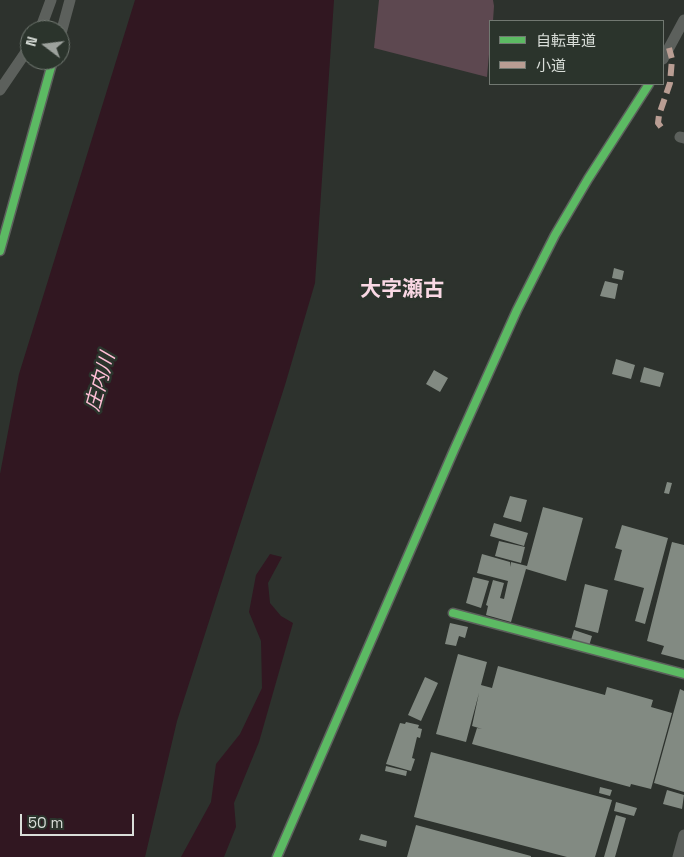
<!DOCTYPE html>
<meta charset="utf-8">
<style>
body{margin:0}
#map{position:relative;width:684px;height:857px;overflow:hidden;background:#2d322d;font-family:"Space Grotesk","Noto Sans JP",sans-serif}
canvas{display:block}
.legend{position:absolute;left:489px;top:20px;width:175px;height:65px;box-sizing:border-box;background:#2b342c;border:1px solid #717871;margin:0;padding:6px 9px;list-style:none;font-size:15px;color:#d9ded9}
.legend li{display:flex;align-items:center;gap:10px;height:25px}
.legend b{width:25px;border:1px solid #717871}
.north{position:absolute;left:20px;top:20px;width:50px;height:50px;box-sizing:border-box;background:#2b342c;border:1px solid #717871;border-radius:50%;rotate:285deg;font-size:14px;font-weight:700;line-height:20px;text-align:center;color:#d9ded9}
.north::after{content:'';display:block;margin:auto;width:18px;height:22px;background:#9da29d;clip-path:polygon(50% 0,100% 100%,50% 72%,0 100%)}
.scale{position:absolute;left:20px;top:814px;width:114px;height:22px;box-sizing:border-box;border:2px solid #d9ded9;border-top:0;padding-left:6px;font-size:15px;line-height:18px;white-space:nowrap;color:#d9ded9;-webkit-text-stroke:4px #2b342c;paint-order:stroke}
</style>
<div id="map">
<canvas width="684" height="857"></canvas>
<ul class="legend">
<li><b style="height:6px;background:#5cba63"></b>自転車道</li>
<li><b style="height:6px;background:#b99d93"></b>小道</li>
</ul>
<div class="north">N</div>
<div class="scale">50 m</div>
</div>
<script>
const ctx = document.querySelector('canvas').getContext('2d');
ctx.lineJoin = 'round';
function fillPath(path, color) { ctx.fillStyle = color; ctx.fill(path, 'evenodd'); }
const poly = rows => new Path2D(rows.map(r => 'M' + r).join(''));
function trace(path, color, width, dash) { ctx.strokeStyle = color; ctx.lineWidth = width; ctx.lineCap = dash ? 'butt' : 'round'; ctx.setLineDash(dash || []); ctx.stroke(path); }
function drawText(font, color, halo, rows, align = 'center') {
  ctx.font = font + ' "Space Grotesk","Noto Sans JP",sans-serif'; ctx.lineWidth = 5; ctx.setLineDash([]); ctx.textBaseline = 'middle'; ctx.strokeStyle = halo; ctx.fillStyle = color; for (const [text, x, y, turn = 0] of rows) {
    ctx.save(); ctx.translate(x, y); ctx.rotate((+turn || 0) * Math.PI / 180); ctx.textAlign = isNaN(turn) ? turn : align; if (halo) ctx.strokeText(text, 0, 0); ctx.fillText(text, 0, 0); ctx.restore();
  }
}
fillPath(poly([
 [379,0,493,0,494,6,493,21,490,21,490,43,487,77,374,48]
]), '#5d4850');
fillPath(poly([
 [135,0,334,0,315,283,285,385,177,721,145,857,0,857,0,474,19,374],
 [270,554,282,557,268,583,270,603,281,616,293,623,259,742,234,803,236,827,224,857,181,857,211,802,216,764,240,734,262,688,261,641,249,612,256,575]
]), '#311721');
fillPath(poly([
 [614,268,624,271,622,280,612,278],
 [605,281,618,284,615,299,600,296],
 [616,359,635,365,631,379,612,374],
 [644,367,664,373,660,387,640,382],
 [434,370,448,378,440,392,426,384],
 [667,482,672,483,669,494,664,493],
 [510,496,527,500,521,522,503,517],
 [543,507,583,518,566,581,526,569,511,622,486,615,488,606,486,605,493,580,504,583,500,598,504,599,508,581,477,573,482,554,510,562,510,567,511,562,527,566],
 [494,523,528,533,524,546,490,536],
 [622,525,668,538,645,624,635,621,644,588,614,580,622,550,615,548],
 [499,541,525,547,521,563,495,556],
 [672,542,684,545,684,660,661,654,664,646,647,641],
 [473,577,489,581,481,608,466,603],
 [585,584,608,590,598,633,575,627],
 [450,623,468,627,465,638,459,636,456,646,445,644],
 [574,630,592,636,589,646,571,640],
 [458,654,487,662,481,685,492,688,498,666,605,695,607,687,653,700,651,707,672,713,651,789,631,784,630,787,472,744,477,728,482,729,472,726,479,693,466,742,436,734],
 [425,677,438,683,421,721,408,715],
 [680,689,684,691,684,792,654,783],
 [406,722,419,725,418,728,422,729,420,738,417,737,412,758,415,759,411,771,386,764,400,723,405,724],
 [431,752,612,800,595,857,567,857,414,817],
 [386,766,407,771,406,776,385,771],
 [600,787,612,790,610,796,599,793],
 [667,790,684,795,682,809,663,804],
 [616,802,637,808,634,816,614,811],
 [616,815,626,818,615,857,604,857],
 [416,825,531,856,531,857,407,857],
 [361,834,387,841,386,847,359,840]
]), '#828a82');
trace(poly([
 [40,30,51,0],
 [60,37,70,0],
 [663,59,684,20],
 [0,90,30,46],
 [680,137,684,138],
 [0,251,53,60],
 [453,613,684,674],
 [277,857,454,450,517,310,555,235,588,179,649,84],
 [678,857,684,835]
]), '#5c605c', 11);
trace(poly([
 [661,127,658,123,659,115,670,83,672,59,669,48]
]), '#b99d93', 6, [12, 6]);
trace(poly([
 [0,251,53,60],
 [453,613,684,674],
 [277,857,454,450,517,310,555,235,588,179,649,84]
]), '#5cba63', 8);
drawText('italic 20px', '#ffbed6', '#2b342c', [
 ["庄内川",101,382,-74]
]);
drawText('bold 21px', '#f9d8e4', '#2b342c', [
 ["大字瀬古",402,290]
]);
</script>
